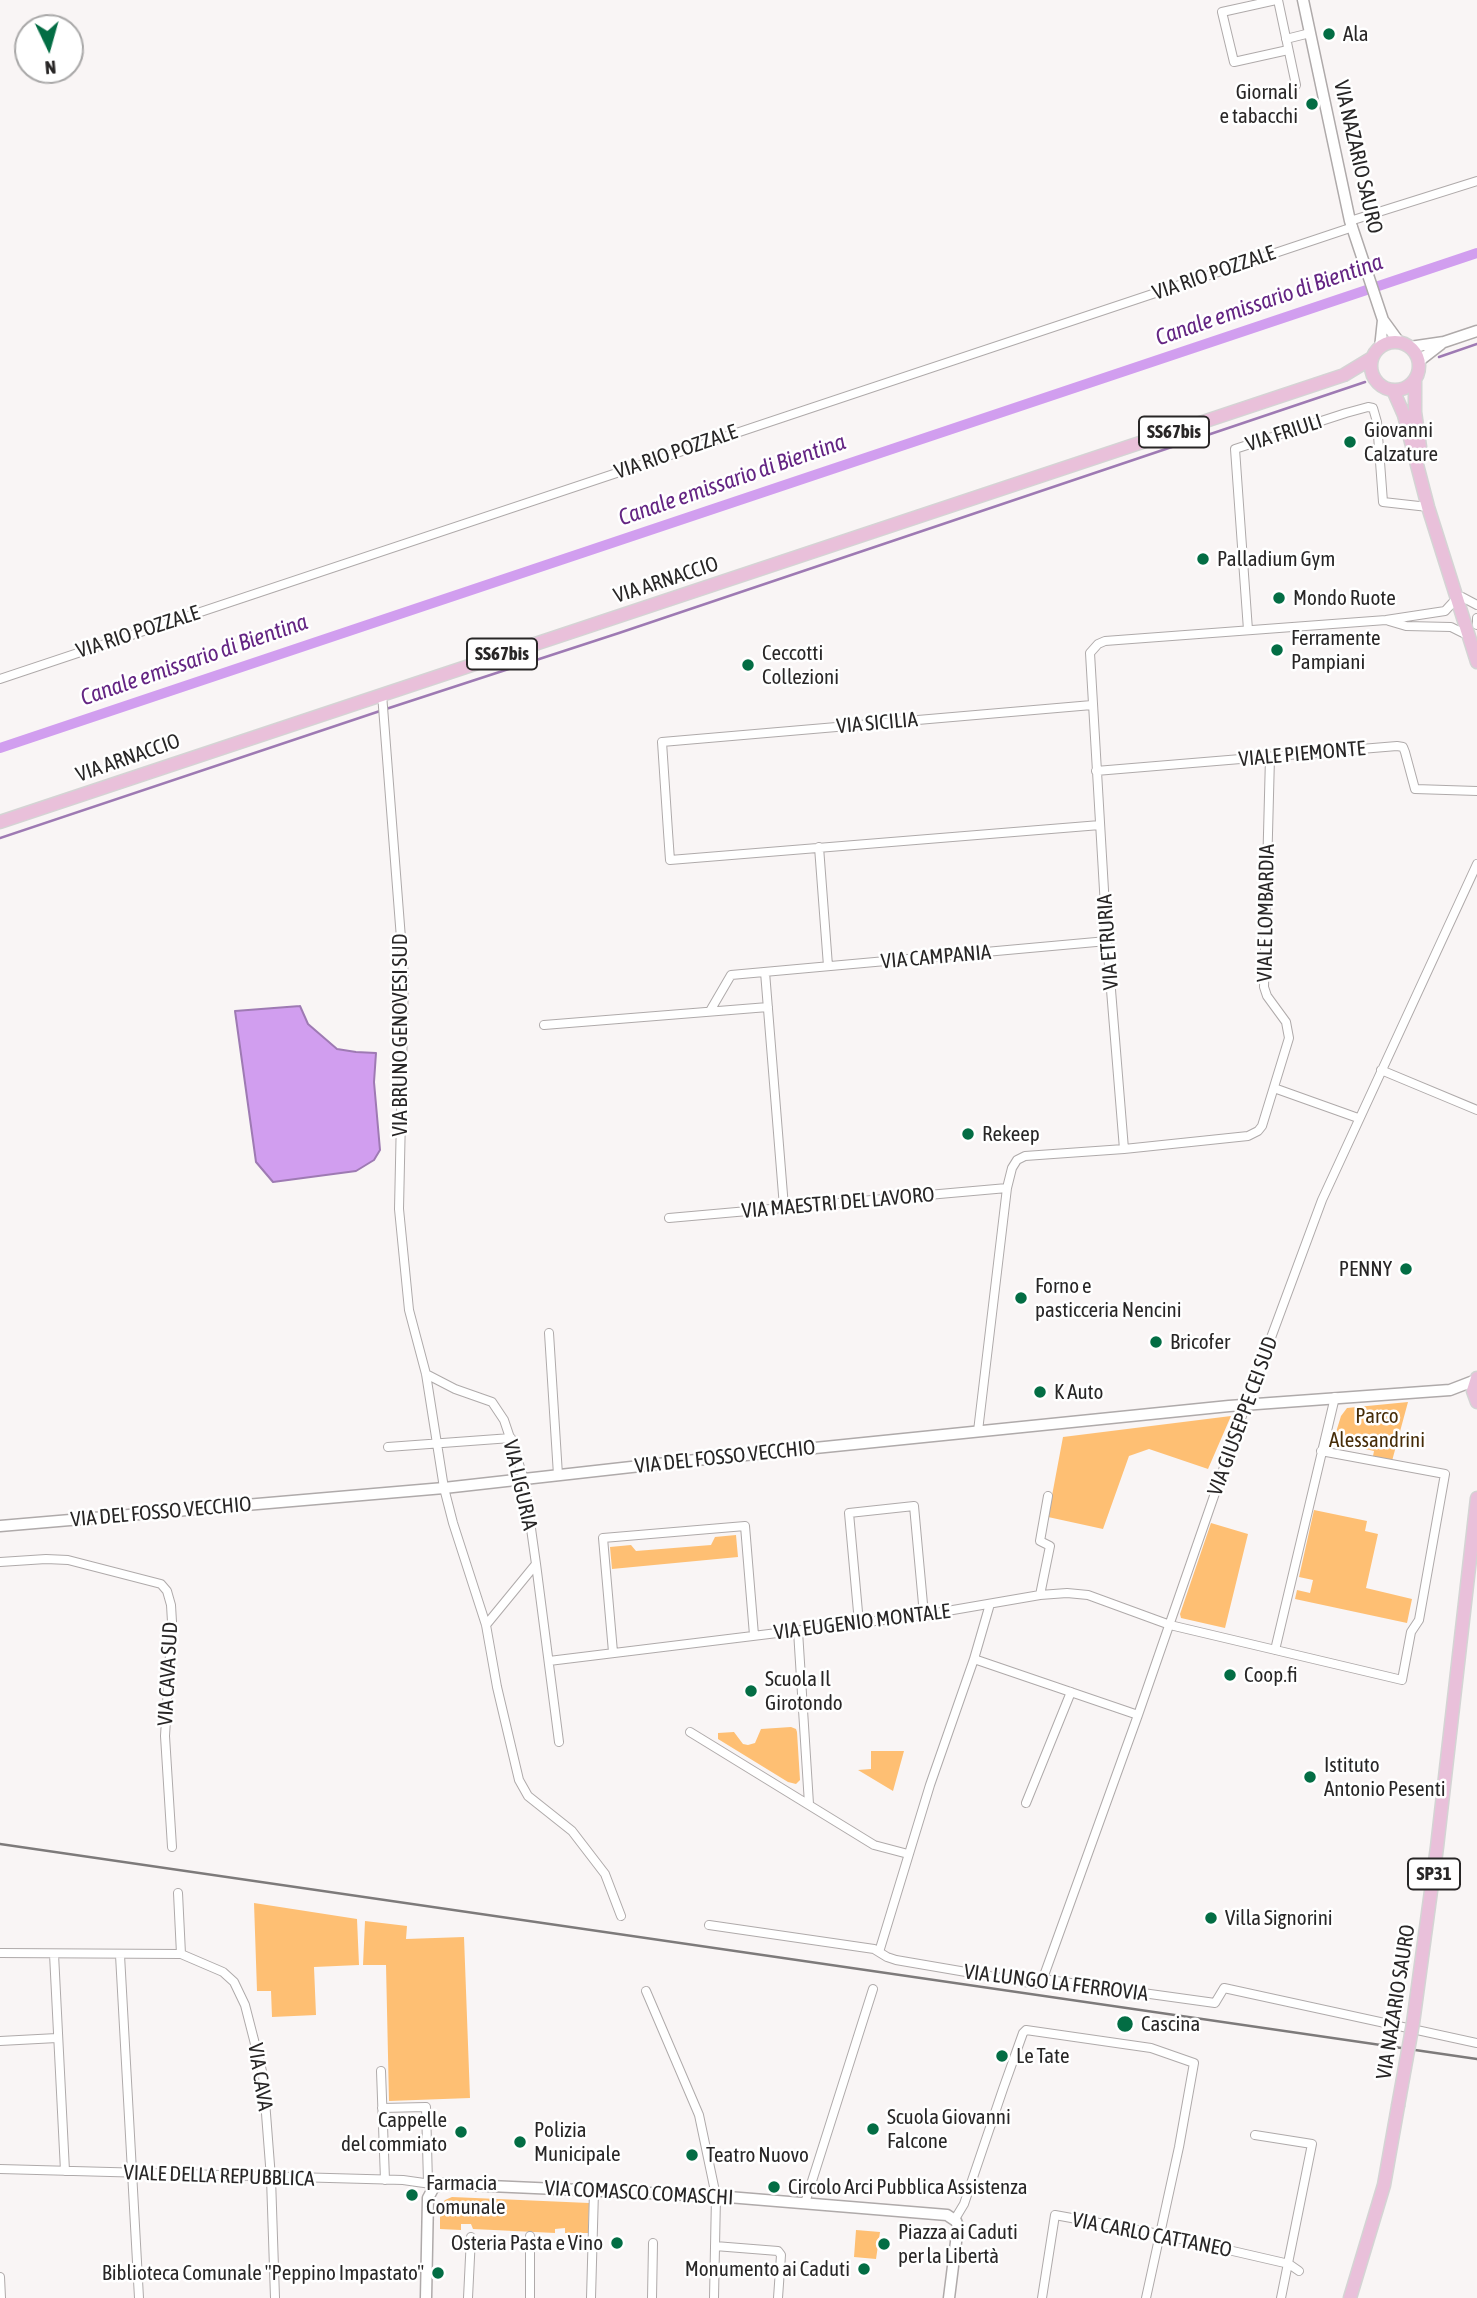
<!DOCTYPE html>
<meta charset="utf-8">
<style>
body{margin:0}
#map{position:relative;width:1477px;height:2298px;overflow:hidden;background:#f9f5f5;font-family:"Asap Condensed",sans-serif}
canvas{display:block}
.north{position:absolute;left:14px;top:14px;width:70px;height:70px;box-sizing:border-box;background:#fff;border:2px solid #a9a8a8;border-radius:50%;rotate:175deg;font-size:19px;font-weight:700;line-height:28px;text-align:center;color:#282626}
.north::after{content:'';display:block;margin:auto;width:24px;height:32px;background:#036d44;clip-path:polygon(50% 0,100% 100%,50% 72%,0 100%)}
</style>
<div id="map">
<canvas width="1477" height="2298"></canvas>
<div class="north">N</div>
</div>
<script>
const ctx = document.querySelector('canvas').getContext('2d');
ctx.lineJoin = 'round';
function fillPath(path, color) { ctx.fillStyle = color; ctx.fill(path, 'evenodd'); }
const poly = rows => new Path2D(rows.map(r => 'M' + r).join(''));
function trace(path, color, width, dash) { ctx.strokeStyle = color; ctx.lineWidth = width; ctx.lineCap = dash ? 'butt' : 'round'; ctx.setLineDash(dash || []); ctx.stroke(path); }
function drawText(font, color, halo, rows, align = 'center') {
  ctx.font = font + ' "Asap Condensed",sans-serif'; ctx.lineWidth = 5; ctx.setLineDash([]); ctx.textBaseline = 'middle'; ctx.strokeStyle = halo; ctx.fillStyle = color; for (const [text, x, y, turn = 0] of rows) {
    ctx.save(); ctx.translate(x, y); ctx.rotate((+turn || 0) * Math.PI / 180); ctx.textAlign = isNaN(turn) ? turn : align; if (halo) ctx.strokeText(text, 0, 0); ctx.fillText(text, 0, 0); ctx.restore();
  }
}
fillPath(poly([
 [1408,1402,1392,1461,1373,1456,1374,1451,1333,1442,1341,1416,1347,1408],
 [1231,1416,1208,1469,1149,1449,1129,1456,1103,1529,1048,1517,1063,1437],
 [1314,1510,1367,1521,1365,1531,1378,1534,1366,1588,1412,1599,1407,1623,1295,1599,1297,1590,1310,1593,1313,1580,1299,1577],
 [1211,1523,1248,1534,1225,1628,1181,1618,1180,1614],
 [736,1535,738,1557,612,1569,610,1547,631,1545,636,1551,711,1545,715,1537],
 [791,1727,796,1729,797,1732,800,1780,796,1784,788,1782,718,1739,718,1733,734,1732,743,1744,748,1745,755,1743,761,1729],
 [871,1751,904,1751,893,1791,858,1770,871,1769],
 [254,1903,357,1919,359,1965,314,1967,316,2015,272,2017,271,1991,257,1991],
 [365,1921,407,1926,406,1939,464,1937,470,2098,389,2101,386,1965,363,1965],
 [452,2197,589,2203,588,2233,565,2233,565,2228,555,2229,555,2233,473,2229,471,2224,461,2224,461,2230,440,2229,440,2206,445,2200],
 [856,2230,880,2232,876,2259,854,2257]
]), '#febf73');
const water = poly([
 [300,1006,308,1024,337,1049,356,1052,376,1053,374,1082,380,1150,374,1160,356,1171,273,1182,256,1162,235,1011,300,1006]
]);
fillPath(water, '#d19eef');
trace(water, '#9e7ab3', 2);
trace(poly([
 [1439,357,1477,344],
 [386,709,619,633,1365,382],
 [0,838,380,711]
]), '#9e7ab3', 2.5);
trace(poly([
 [0,748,1477,253]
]), '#d19eef', 10);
const street = poly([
 [1276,0,1222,12,1234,62,1288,50],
 [1278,0,1296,85],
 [1286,39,1310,33],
 [1350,221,1477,181],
 [1462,597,1477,605],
 [1477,618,1477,625],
 [1389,621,1406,626,1451,627,1467,635],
 [1248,630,1235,449,1346,413,1368,407,1373,408,1377,422,1383,502,1428,507],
 [0,679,1353,227],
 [382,694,404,977,399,1209,409,1310,426,1374,444,1488,453,1523,486,1625,497,1687,519,1780,528,1796,572,1831,605,1874,621,1916],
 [1092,705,662,742,668,832,670,860,1100,825],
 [1096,771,1397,746,1403,747,1405,752,1415,789,1477,791],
 [819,847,828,966],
 [765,972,784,1207],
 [710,1011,731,975,1107,941],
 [544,1025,768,1007],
 [1381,1070,1477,1110],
 [1274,1088,1358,1118],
 [1124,1149,1248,1136,1258,1131,1262,1126,1289,1038,1286,1022,1267,996,1264,987,1270,757],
 [669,1218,1007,1188],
 [549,1333,558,1475],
 [426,1374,455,1389,492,1402,504,1420,524,1479,536,1564,486,1625],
 [978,1431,1007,1188,1012,1168,1017,1160,1025,1156,1124,1149,1107,941,1090,653,1098,644,1105,641,1386,620,1445,611,1457,598],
 [388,1447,511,1438],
 [0,1562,46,1559,68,1560,161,1584,167,1591,171,1605,172,1622,165,1736,172,1847],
 [536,1564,559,1742],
 [1040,1595,1050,1546,1040,1541,1048,1496],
 [859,1623,849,1513,914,1506,924,1615],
 [798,1631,809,1804],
 [1275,1650,1335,1397],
 [613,1652,603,1538,745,1526,754,1635],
 [974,1659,1138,1715],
 [549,1661,924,1615,1040,1595,1067,1593,1088,1595,1170,1625,1402,1680,1411,1632,1419,1620,1445,1474,1321,1451],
 [690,1732,874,1845,908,1854],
 [1026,1803,1071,1692],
 [178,1893,181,1954],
 [709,1925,874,1949,887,1957,896,1960,1036,1984,1049,1980,1215,2003,1224,1988,1477,2043],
 [879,1952,930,1785,974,1659,990,1604],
 [0,1953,181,1954,223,1972,234,1982,245,2005,263,2075,271,2178,275,2298],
 [54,1954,65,2171],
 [120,1955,139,2298],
 [1042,1981,1138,1715,1239,1424,1322,1200,1477,864],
 [646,1991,699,2115,716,2196,714,2298],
 [0,2041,57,2038],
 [381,2071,385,2180],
 [382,2108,426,2107,428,2183],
 [1255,2135,1312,2144,1281,2298],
 [0,2169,403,2180,438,2185],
 [805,2203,873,1989],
 [955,2219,964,2204,1003,2089,1023,2033,1026,2030,1151,2048,1194,2063,1179,2147,1146,2298],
 [715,2246,778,2251,781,2255,778,2298],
 [0,2277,1,2298],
 [468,2298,471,2237],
 [530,2298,530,2236],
 [591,2298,594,2191],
 [652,2298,653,2243],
 [1042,2298,1055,2215,1159,2234,1289,2264,1299,2271]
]);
const secondary = poly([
 [1303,0,1350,221,1383,320,1399,342],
 [1410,347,1444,342,1477,331],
 [1380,348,1383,320],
 [1419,361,1441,344],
 [0,1526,444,1488,667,1463,1229,1406,1450,1390,1476,1380],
 [426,2298,428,2198,434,2187,444,2184,716,2196,947,2215,956,2221,958,2226,949,2298]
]);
const primary = poly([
 '1371 366a24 24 0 1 1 48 0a24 24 0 1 1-48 0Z',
 [1415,380,1415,412,1420,447],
 [1393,390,1404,415,1428,507,1477,662],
 [0,822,1344,375,1372,358],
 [1477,1378,1473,1391,1477,1402],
 [1413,2023,1437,1847,1477,1498],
 [1350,2298,1384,2185,1398,2106]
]);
trace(street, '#afaaaa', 10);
trace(secondary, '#afaaaa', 13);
trace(primary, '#d4d4d4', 15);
trace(street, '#fff', 8);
trace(secondary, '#fff', 10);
trace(primary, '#e9c0da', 12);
trace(poly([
 [0,1844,1477,2059]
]), '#7d7a7a', 2.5);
const primaryBridge = poly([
 [1398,2106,1413,2023]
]);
trace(primaryBridge, '#d4d4d4', 15, []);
trace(primaryBridge, '#e9c0da', 12);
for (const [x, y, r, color] of [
 [1329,34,7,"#036d44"],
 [1312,104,7,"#036d44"],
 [1350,442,7,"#036d44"],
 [1203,559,7,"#036d44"],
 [1279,598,7,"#036d44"],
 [1277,650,7,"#036d44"],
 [748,665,7,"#036d44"],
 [968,1134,7,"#036d44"],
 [1406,1269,7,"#036d44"],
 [1021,1298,7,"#036d44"],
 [1156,1342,7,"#036d44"],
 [1040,1392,7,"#036d44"],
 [1230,1675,7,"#036d44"],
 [751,1691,7,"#036d44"],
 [1310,1777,7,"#036d44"],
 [1211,1918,7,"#036d44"],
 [1125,2024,9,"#036d44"],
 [1002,2056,7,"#036d44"],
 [873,2129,7,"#036d44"],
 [461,2132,7,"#036d44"],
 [520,2142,7,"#036d44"],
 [692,2155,7,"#036d44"],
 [774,2187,7,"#036d44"],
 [412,2195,7,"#036d44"],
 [617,2243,7,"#036d44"],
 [884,2244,7,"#036d44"],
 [864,2269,7,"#036d44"],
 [438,2273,7,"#036d44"]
]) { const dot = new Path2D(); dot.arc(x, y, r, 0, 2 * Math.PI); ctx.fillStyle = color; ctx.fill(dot); trace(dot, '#fff', 2.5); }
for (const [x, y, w] of [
 [1174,432,70],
 [502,654,70],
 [1434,1874,52]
]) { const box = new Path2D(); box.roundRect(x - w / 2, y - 15.5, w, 31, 5); ctx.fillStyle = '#fff'; ctx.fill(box); trace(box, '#282626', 2); }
drawText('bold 19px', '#282626', null, [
 ["SS67bis",1174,432],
 ["SS67bis",502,654],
 ["SP31",1434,1874]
]);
drawText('21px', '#282626', '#fff', [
 ["Ala",1343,34],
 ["Giornali",1298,92,"right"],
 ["e tabacchi",1298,116,"right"],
 ["Giovanni",1364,430],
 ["Calzature",1364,454],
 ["Palladium Gym",1217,559],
 ["Mondo Ruote",1293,598],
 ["Ferramente",1291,638],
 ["Pampiani",1291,662],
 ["Ceccotti",762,653],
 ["Collezioni",762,677],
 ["Rekeep",982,1134],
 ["PENNY",1392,1269,"right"],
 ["Forno e",1035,1286],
 ["pasticceria Nencini",1035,1310],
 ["Bricofer",1170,1342],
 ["K Auto",1054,1392],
 ["Coop.fi",1244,1675],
 ["Scuola Il",765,1679],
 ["Girotondo",765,1703],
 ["Istituto",1324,1765],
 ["Antonio Pesenti",1324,1789],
 ["Villa Signorini",1225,1918],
 ["Cascina",1141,2024],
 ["Le Tate",1016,2056],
 ["Scuola Giovanni",887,2117],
 ["Falcone",887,2141],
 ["Cappelle",447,2120,"right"],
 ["del commiato",447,2144,"right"],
 ["Polizia",534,2130],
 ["Municipale",534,2154],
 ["Teatro Nuovo",706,2155],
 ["Farmacia",426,2183],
 ["Comunale",426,2207],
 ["Circolo Arci Pubblica Assistenza",788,2187],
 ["Piazza ai Caduti",898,2232],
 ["per la Libertà",898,2256],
 ["Osteria Pasta e Vino",603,2243,"right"],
 ["Monumento ai Caduti",850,2269,"right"],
 ["Biblioteca Comunale \"Peppino Impastato\"",424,2273,"right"]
], 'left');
drawText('21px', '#282626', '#fff', [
 ["VIA NAZARIO SAURO",1358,157,77],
 ["VIA RIO POZZALE",1214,273,-19],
 ["VIA FRIULI",1284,433,-18],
 ["VIA RIO POZZALE",676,452,-19],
 ["VIA ARNACCIO",666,580,-18],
 ["VIA RIO POZZALE",138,632,-18],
 ["VIA SICILIA",877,723,-5],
 ["VIALE PIEMONTE",1302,754,-5],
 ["VIA ARNACCIO",128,758,-19],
 ["VIALE LOMBARDIA",1266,913,-89],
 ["VIA ETRURIA",1108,942,-94],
 ["VIA CAMPANIA",936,957,-5],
 ["VIA BRUNO GENOVESI SUD",400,1035,-90],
 ["VIA MAESTRI DEL LAVORO",838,1203,-5],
 ["VIA GIUSEPPE CEI SUD",1243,1416,-70],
 ["VIA DEL FOSSO VECCHIO",725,1457,-6],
 ["VIA LIGURIA",520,1485,77],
 ["VIA DEL FOSSO VECCHIO",161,1512,-5],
 ["VIA EUGENIO MONTALE",862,1622,-7],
 ["VIA CAVA SUD",168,1674,-87],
 ["VIA LUNGO LA FERROVIA",1056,1983,7],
 ["VIA NAZARIO SAURO",1396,2002,-81],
 ["VIA CAVA",260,2077,81],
 ["VIALE DELLA REPUBBLICA",219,2176,2],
 ["VIA COMASCO COMASCHI",639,2193,3],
 ["VIA CARLO CATTANEO",1152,2235,11]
]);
drawText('21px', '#462c07', '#fff', [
 ["Parco",1377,1416],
 ["Alessandrini",1377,1440]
]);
drawText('italic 23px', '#642583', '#fff', [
 ["Canale emissario di Bientina",1269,300,-19],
 ["Canale emissario di Bientina",732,480,-19],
 ["Canale emissario di Bientina",194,660,-19]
]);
</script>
